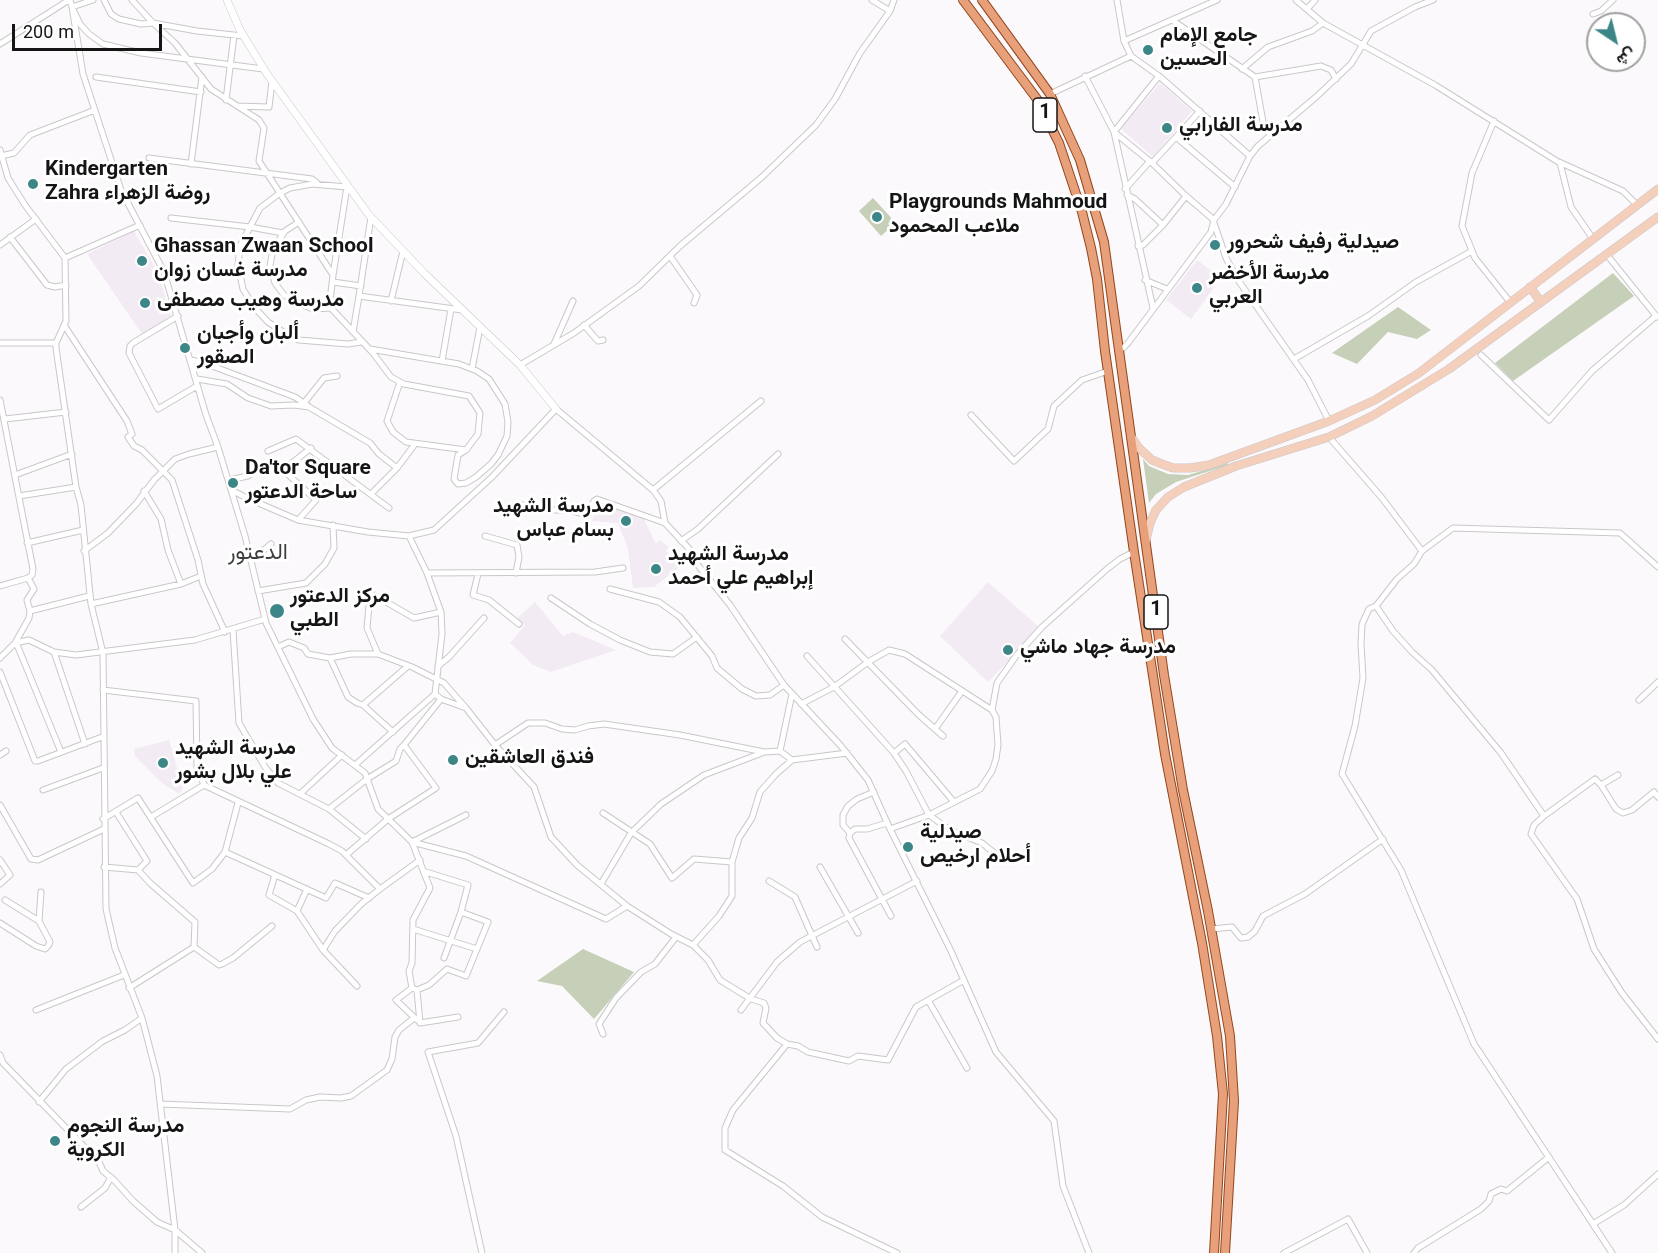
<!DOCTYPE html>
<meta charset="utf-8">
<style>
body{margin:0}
#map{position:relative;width:1658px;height:1253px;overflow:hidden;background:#fcf9fc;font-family:Georgia,Vazirmatn,serif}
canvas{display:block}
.north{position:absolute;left:1586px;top:12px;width:60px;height:60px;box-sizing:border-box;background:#fff;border:2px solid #a2a1a2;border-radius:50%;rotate:145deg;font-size:16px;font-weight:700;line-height:24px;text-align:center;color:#161516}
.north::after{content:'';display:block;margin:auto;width:21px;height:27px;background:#3d8687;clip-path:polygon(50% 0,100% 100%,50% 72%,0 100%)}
.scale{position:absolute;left:12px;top:24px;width:150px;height:27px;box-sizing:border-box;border:3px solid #161516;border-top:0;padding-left:8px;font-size:18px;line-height:21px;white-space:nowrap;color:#161516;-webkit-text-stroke:4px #fff;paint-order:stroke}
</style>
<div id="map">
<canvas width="1658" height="1253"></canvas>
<div class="north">ش</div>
<div class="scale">200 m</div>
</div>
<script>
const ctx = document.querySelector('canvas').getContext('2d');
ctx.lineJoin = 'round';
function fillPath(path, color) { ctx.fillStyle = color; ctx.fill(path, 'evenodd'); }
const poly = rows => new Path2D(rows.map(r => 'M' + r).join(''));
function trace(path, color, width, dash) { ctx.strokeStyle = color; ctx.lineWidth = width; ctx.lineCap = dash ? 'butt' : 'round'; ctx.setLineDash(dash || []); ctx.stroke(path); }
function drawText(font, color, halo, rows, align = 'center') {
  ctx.font = font + ' Georgia,Vazirmatn,serif'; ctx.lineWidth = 6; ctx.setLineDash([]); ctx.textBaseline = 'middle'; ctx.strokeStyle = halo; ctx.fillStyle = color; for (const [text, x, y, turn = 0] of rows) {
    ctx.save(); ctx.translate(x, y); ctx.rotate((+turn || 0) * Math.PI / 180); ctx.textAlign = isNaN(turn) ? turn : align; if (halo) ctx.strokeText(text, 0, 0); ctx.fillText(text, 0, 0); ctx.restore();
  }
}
fillPath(poly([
 [1160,83,1192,111,1153,157,1121,129],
 [134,231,158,273,171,316,142,334,87,254],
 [1197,260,1221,278,1191,319,1166,300],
 [597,501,643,517,656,544,660,540,669,547,666,551,681,566,654,587,633,588,628,549,618,523,592,521],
 [988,582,1040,628,988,682,940,636],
 [535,602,563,636,573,632,616,650,551,672,533,665,510,643,525,625,517,618],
 [169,740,183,789,179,794,162,783,135,756,134,749]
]), '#f2ebf3');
fillPath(poly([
 [873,198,896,223,881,236,859,211],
 [1613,273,1634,296,1513,381,1495,363],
 [1398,307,1431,330,1417,339,1388,332,1357,364,1332,353],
 [1143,459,1149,466,1168,474,1188,475,1228,463,1228,465,1176,482,1156,494,1149,503],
 [583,949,634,972,594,1019,562,986,537,981]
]), '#c6cfb7');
const minor = poly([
 [70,0,72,7,83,74,121,190,164,272,206,415,218,447,245,536,266,623,313,719,332,748,365,773,378,809,412,842,466,856,606,919,627,906],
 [93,0,72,7,80,24,89,34,103,44,141,53,263,69],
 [104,0,111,14,119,19,141,24,153,23,197,31,243,36],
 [132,0,153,23,175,43,211,89,259,120,264,128,259,161,333,275,330,301,331,308,373,353,391,377,404,384,469,396,480,413,478,434,466,450,406,442,393,432,387,421,400,382],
 [872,0,890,11],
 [1296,0,1323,23,1435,85,1560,163,1571,207,1593,239],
 [1307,9,1315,0],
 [1593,14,1601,11,1613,0],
 [1172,20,1255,77,1321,66,1331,70,1336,79],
 [1124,41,1217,0],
 [0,44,69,0],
 [1131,56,1159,76,1250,156],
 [1242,69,1268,47,1312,31,1323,23],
 [1085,76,1114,132,1153,308],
 [1159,76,1114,132,1152,163,1186,196,1214,220],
 [96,77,201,92],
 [1255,77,1263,122,1270,135],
 [1050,94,1131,56,1124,41,1117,0],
 [226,100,234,35],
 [237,106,269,107,272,81],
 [1494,121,1472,173,1462,226,1475,258,1510,302],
 [1176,137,1235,187],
 [0,150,8,178,25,205,65,258,66,321,56,343,56,348,76,487,81,505,91,604,103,653,106,909,115,948,142,1018,157,1076,175,1230,175,1253],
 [1,156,14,153,30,135,95,110],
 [149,158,312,179,317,183],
 [1559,162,1623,191,1637,205],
 [1152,163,1200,111],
 [191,164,202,77],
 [1125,189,1150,161],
 [349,190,347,187,312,184,290,188,280,193,260,208,240,246,238,265,243,289,254,307,268,322,283,332,299,340,348,344,361,342],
 [1127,195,1135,199,1163,225],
 [371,217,359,296,462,310],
 [171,218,250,227,283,233],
 [299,222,285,231,273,249,270,266,275,283,284,295,298,303,313,309,331,308],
 [1214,223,1226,258,1238,280,1308,380,1329,421],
 [10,237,47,285,55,287,66,285],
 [0,245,36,219],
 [1138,246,1143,245,1163,225,1186,196],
 [1607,255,1657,317],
 [670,256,697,295,694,303],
 [65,258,140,225],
 [333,275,347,187],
 [1145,280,1167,289],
 [333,282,361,286],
 [391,301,403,251],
 [178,316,133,343,130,346,129,353,158,409,197,386],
 [64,325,127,421,132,434,128,437,134,446,142,450,172,480,198,560,203,584,225,632],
 [584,325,598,341,603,340],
 [353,332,359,296],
 [0,343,56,343],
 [554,344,573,301],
 [1120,348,1123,348,1128,343,1211,232,1214,220,1226,204,1250,156,1258,146,1316,97,1351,64,1371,31,1415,7,1433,0],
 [370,349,459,364,477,371,489,379,505,404,508,422,507,436,498,455,491,464,476,477,466,483,458,484,454,479,458,455,466,450],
 [1481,355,1549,420,1592,371,1656,316],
 [1294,359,1368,316,1416,282,1472,251],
 [191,360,204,363,295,397,308,406],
 [442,361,451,309],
 [520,365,574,333,639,286,680,246,762,177,816,125,835,99,860,53,890,11,894,0],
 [472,369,480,327],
 [197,379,227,384,248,398,271,406,294,405,309,407,370,443,379,454,397,468],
 [0,400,33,569,32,575,28,578,0,586],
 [304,403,324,378,337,376],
 [971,415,1014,461,1048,429,1054,406,1082,380,1108,371],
 [5,419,66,412],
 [1329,437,1382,498,1422,551],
 [268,451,296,439,389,508],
 [283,470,316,500,299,519],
 [15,475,72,454],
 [229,480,248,476,256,469,273,468,283,470,311,448],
 [231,490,249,499,298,520,368,532,409,536,434,530,492,477,556,409,653,490,661,501,665,523,693,553,697,564,730,605,784,685,841,746,868,780,890,829],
 [653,490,761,401],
 [144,491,161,519,168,550,181,584],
 [371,494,397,468,415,444],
 [19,496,76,487],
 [517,506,523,505,540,510,568,510,588,515,594,501,597,499,665,523],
 [485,536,517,545,519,557,516,573],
 [681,541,698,529,778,454],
 [27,543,83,530],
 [84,551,108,533,136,504,154,480,175,459,189,454,218,447],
 [249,553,264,550,271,544],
 [1658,567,1620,533,1453,528,1422,551,1414,564,1397,579,1376,606,1393,631,1412,652,1432,670,1501,753,1544,816,1534,825,1531,834,1577,899,1594,949,1622,993,1658,1039],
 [427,573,595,572,623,568],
 [478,574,473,595,489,600,519,624],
 [28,578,34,589,27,600,30,611],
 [610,589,659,602,680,617,712,656,717,668,742,689,756,696,770,695,784,685],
 [258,591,306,583,325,564,334,548,333,525],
 [551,598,590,624,620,640,650,652,673,654,697,637],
 [91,604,181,584,201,576],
 [1376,606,1369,609,1362,624,1361,644,1363,678,1355,726,1342,774,1401,870,1474,1044,1612,1253],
 [233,630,239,723,265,767,278,783,329,809,367,779,396,761,400,749,404,745],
 [845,639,919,715,943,736],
 [15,643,29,640,54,652,76,655,195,640,265,619],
 [15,643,18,647,61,752],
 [278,647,289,642,304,648,308,654,330,658,351,654,378,654,412,667,444,683,465,707],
 [54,652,85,744],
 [378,654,367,628,369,606,374,595,414,618,441,612],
 [807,656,894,753,906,771,929,815,950,830,982,843,1003,860],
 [0,658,15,643,29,618,30,611,89,596],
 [330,658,348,697,357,703,363,705,393,732],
 [438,666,449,657,484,618],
 [0,672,35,761,38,761,102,737],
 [103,690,196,701,197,767,204,785],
 [435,694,441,699,466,708,495,745,534,787,551,837,577,865,627,906,671,934,693,945,708,960,720,980,751,999,764,1003,766,1008,763,1023,777,1038,787,1044,733,1110,725,1128,725,1150,783,1186,822,1217,897,1253],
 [1639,700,1658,682],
 [801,704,834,687,868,662,889,650,905,654,992,710],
 [363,705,408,666],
 [935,729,962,691],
 [495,745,528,723,545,723,562,729,575,730,588,726,604,724,680,735,764,752,780,751,792,760,847,753],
 [780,751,792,694],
 [894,753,905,744,954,802],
 [0,755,6,751],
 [355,765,435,694,442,634,441,612,427,573,409,536],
 [1601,785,1618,775],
 [43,790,103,768],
 [874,792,857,799,848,806,843,815,843,825,850,833,849,838,891,916],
 [300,794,342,755],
 [238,803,225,852,326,898,335,883,369,898],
 [0,805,31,859,38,860,104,829],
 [329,809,366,839],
 [116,812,147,861,138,870],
 [603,813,650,844,672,878,694,859,732,862],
 [1544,816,1595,779,1601,785,1616,809,1623,813,1632,810,1654,792,1658,797],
 [151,817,204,785,329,844,342,851,380,889,420,860],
 [103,819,138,798,193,883,212,869,225,852],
 [850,833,855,829,867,829,887,823],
 [346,855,388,819,436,788,404,745,441,699],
 [0,860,10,875,0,884],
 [104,867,138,870,150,883,195,922,194,947],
 [820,867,858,933],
 [426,872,468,885,461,912,444,958],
 [275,875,269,895,297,911,307,889],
 [769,881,795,897,817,947],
 [601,884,631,833,661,804,704,775,762,753],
 [297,911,323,950],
 [39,921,41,892],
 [0,923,36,946,45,949,48,946,50,942,39,921,5,900],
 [413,929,477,949],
 [1212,929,1232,927,1241,938,1248,937,1255,931,1263,916,1305,894,1383,839],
 [693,945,719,916,732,896,732,862,739,838,752,818,760,792,776,774,792,760],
 [357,986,323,950,335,931,361,904,380,889],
 [129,988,194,947,219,965,222,964,233,958,272,926],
 [412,988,396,1000,417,1020],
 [417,990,412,988,409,971,412,963,413,920,430,888,412,842,466,815],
 [928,1000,967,1068],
 [36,1010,124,975],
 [741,1010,777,962,800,942,917,881],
 [420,1023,417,990,429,985,447,969,466,976,488,922,461,912],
 [420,1023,458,1017],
 [603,1034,599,1024,616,998,641,972,655,964,676,937],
 [787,1044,798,1046,808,1052,849,1061,858,1056,888,1060,916,1007,964,980],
 [0,1055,3,1063,99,1162,103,1171,114,1180,133,1201,157,1222,175,1230,202,1253],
 [39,1102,66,1069,103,1041,125,1030,142,1018],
 [160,1104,290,1109,306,1100,320,1097,341,1098,351,1096,387,1070,392,1059,395,1037,399,1030,414,1018],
 [81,1207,105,1188,111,1177],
 [1593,1224,1624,1205,1658,1174],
 [482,1253,456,1136,428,1052,478,1043,504,1012],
 [1089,1253,1063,1186,1054,1121,996,1052,950,949,890,829,929,815,980,789,992,771,996,759,998,745,996,717,992,710,997,683,1016,656,1042,627,1107,569,1120,559,1134,552],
 [1284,1253,1348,1219,1367,1253],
 [1414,1253,1418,1248,1481,1209,1489,1201,1491,1194,1501,1189,1507,1191,1549,1157]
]);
const tertiary = poly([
 [227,0,240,30,267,74,369,215,424,273,520,365,556,409]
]);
const secondary = poly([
 [1530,287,1541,302],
 [1132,438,1139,448,1152,460,1162,464,1173,468,1190,468,1209,465,1329,421,1375,400,1419,373,1658,189],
 [1146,540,1150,523,1156,510,1168,497,1184,487,1236,466,1329,437,1372,416,1449,369,1658,217]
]);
const primary = poly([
 [963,0,1037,99,1059,143,1082,212,1091,248,1097,279,1105,351,1134,552,1165,754,1202,943,1217,1036,1223,1094,1214,1253],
 [982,0,1050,94,1080,160,1104,242,1164,675,1183,790,1208,911,1230,1036,1234,1101,1225,1253]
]);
trace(minor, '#cac7ca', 7);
trace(tertiary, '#cac7ca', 8);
trace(secondary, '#cac7ca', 9);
trace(primary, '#93461c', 10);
trace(minor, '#fff', 5);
trace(tertiary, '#fff', 7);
trace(secondary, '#f3cfbc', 8);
trace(primary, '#e7a079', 8);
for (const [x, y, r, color] of [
 [1148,50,6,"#3d8687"],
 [1167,128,6,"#3d8687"],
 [33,184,6,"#3d8687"],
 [877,217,6,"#3d8687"],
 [1215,245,6,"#3d8687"],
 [142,261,6,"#3d8687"],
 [1197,288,6,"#3d8687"],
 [145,303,6,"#3d8687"],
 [185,348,6,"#3d8687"],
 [233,483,6,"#3d8687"],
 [626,521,6,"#3d8687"],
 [656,569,6,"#3d8687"],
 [277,611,8,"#3d8687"],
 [1008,650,6,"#3d8687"],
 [453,760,6,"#3d8687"],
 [163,763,6,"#3d8687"],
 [908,847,6,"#3d8687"],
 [55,1141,6,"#3d8687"]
]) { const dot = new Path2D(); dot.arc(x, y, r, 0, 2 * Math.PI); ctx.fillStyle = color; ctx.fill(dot); trace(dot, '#fff', 2); }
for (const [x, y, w] of [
 [1045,115,24],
 [1156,612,24]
]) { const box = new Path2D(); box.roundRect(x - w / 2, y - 17, w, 34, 4.5); ctx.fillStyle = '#fff'; ctx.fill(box); trace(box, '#161516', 1.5); }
drawText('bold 20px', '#161516', null, [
 ["1",1045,115],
 ["1",1156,612]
]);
drawText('bold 21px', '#161516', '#fff', [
 ["جامع الإمام",1160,38],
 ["الحسين",1160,62],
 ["مدرسة الفارابي",1179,128],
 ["Kindergarten",45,172],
 ["Zahra روضة الزهراء",45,196],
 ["Playgrounds Mahmoud",889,205],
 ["ملاعب المحمود",889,229],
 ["صيدلية رفيف شحرور",1227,245],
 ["Ghassan Zwaan School",154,249],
 ["مدرسة غسان زوان",154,273],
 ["مدرسة الأخضر",1209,276],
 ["العربي",1209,300],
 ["مدرسة وهيب مصطفى",157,303],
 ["ألبان وأجبان",197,336],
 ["الصقور",197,360],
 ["Da'tor Square",245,471],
 ["ساحة الدعتور",245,495],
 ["مدرسة الشهيد",614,509,"right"],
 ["بسام عباس",614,533,"right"],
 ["مدرسة الشهيد",668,557],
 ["إبراهيم علي أحمد",668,581],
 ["مركز الدعتور",290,599],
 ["الطبي",290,623],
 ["مدرسة جهاد ماشي",1020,650],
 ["مدرسة الشهيد",175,751],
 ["علي بلال بشور",175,775],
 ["فندق العاشقين",465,760],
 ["صيدلية",920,835],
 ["أحلام ارخيص",920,859],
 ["مدرسة النجوم",67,1129],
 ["الكروية",67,1153]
], 'left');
drawText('22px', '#3f3d40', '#fff', [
 ["الدعتور",258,556]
]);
</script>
